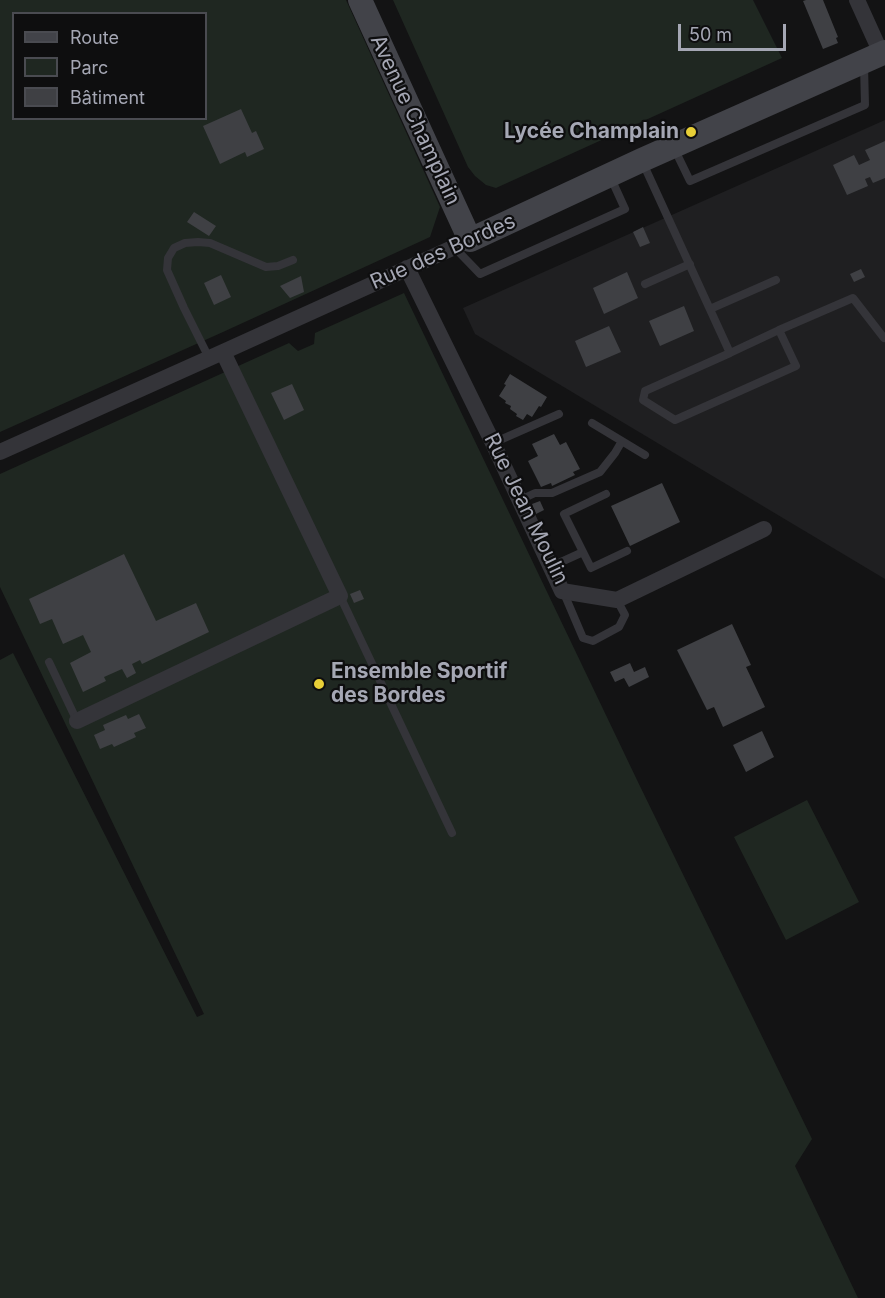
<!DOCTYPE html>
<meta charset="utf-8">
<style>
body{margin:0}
#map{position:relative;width:885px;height:1298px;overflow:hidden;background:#131314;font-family:Inter,sans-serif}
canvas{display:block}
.legend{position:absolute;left:12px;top:12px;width:195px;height:108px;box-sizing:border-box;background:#0e0e0f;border:2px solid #4a4b51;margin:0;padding:8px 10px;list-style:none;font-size:18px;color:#a5a7b4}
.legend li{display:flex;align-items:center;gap:12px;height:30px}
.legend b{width:30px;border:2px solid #4a4b51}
.scale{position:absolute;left:678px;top:24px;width:108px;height:27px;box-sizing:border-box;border:3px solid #a5a7b4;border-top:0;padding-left:8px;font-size:18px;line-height:21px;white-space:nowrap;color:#a5a7b4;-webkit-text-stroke:4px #0e0e0f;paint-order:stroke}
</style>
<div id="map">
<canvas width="885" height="1298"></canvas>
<ul class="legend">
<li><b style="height:8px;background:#424349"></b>Route</li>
<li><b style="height:16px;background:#1f2721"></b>Parc</li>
<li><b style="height:16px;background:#3f4044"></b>Bâtiment</li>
</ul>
<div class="scale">50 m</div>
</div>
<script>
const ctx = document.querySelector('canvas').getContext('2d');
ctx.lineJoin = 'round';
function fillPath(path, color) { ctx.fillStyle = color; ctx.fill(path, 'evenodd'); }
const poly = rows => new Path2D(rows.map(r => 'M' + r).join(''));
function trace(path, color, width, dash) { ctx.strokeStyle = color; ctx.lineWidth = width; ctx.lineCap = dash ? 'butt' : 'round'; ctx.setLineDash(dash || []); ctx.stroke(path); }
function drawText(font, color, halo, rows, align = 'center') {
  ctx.font = font + ' Inter,sans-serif'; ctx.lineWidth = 4.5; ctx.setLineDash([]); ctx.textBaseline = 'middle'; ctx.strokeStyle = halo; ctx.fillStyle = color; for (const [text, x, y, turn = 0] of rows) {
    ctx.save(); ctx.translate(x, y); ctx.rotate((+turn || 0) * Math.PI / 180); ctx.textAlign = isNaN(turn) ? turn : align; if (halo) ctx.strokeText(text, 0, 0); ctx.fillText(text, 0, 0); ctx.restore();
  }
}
fillPath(poly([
 [885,120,885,579,475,334,463,308]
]), '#1f1f21');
fillPath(poly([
 [0,0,346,0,440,207,430,237,223,332,0,432],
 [14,14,206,14,206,118,14,118],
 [393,0,753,0,782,58,496,188,486,185,475,176,468,167],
 [404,293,637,780,812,1139,795,1166,858,1298,0,1298,0,660,13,653,197,1017,204,1014,0,587,0,474,289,343,298,351,314,344,315,333],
 [807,800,859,902,786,940,734,837]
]), '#1f2721');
fillPath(poly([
 [806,0,823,0,838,37,836,38,838,43,823,49,803,1],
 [241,109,252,133,256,131,264,149,247,157,245,152,220,164,203,126],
 [885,141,885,178,873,183,870,177,865,179,868,186,847,195,833,165,854,155,859,165,870,160,865,150],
 [194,212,216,226,209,236,187,222],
 [643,227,650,243,640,247,633,232],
 [861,269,865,277,854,282,850,274],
 [627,272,638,298,604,314,593,288],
 [221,275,231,297,214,305,204,283],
 [301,276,304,292,290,298,280,286],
 [684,306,694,331,660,346,649,321],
 [609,326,621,352,586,367,575,341],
 [510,374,547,397,541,407,539,406,532,417,527,414,523,420,516,416,517,414,510,409,511,406,505,403,506,401,499,396,506,385,504,384],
 [292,384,304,410,284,420,271,393],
 [554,434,560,445,566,442,580,469,573,472,575,475,552,486,551,483,541,487,528,461,538,456,532,444],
 [662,483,680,522,630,546,611,506],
 [540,501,544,510,536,514,532,504],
 [124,554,156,621,196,603,209,632,142,664,140,660,132,664,136,673,127,678,122,669,104,677,106,681,83,692,70,663,91,652,83,635,63,644,52,619,40,624,29,599],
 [360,590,364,599,354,603,350,594],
 [732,624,751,665,746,667,765,707,723,727,714,707,707,710,677,650],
 [630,663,634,672,645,667,649,677,629,687,624,678,615,682,610,672],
 [139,714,146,728,134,733,136,737,114,747,112,744,100,749,94,735,105,730,103,725,126,715,128,719],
 [762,731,774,757,746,772,733,745]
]), '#3f4044');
trace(poly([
 [674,148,690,181,865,105,864,65],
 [642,161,730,353,645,391,643,400,675,420,796,366,779,330,730,353],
 [454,247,480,274,625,209,610,176],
 [645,284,690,264],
 [710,309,776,280],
 [779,330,853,298,884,338],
 [209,358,184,308,167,270,168,258,174,248,185,243,198,242,210,243,266,267,278,266,293,260],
 [592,423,645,455],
 [493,443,559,414],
 [606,494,564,514,591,568,627,551],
 [520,500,535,493,552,493,600,472,615,453,622,441],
 [550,567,583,552],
 [563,591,583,638,593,641,619,627,625,615,617,600],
 [340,596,452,833],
 [49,662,77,721]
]), '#343439', 8);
trace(poly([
 [857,0,881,53],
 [407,268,493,443,562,591,617,600,764,529],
 [0,452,223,352,470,240],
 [77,721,340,596,223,352]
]), '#343439', 16);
trace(poly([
 [360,0,470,240,642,160,885,52]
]), '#424349', 24);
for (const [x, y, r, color] of [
 [691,132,6,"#e8cf37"],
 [319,684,6,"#e8cf37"]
]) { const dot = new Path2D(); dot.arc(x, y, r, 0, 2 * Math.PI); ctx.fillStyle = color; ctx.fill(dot); trace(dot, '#0e0e0f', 2); }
drawText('21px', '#a5a7b4', '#0e0e0f', [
 ["Avenue Champlain",415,120,65],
 ["Rue des Bordes",443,252,-24],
 ["Rue Jean Moulin",526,509,64]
]);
drawText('bold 21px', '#a5a7b4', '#0e0e0f', [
 ["Lycée Champlain",679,132],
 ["Ensemble Sportif",331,672,"left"],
 ["des Bordes",331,696,"left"]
], 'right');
</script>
